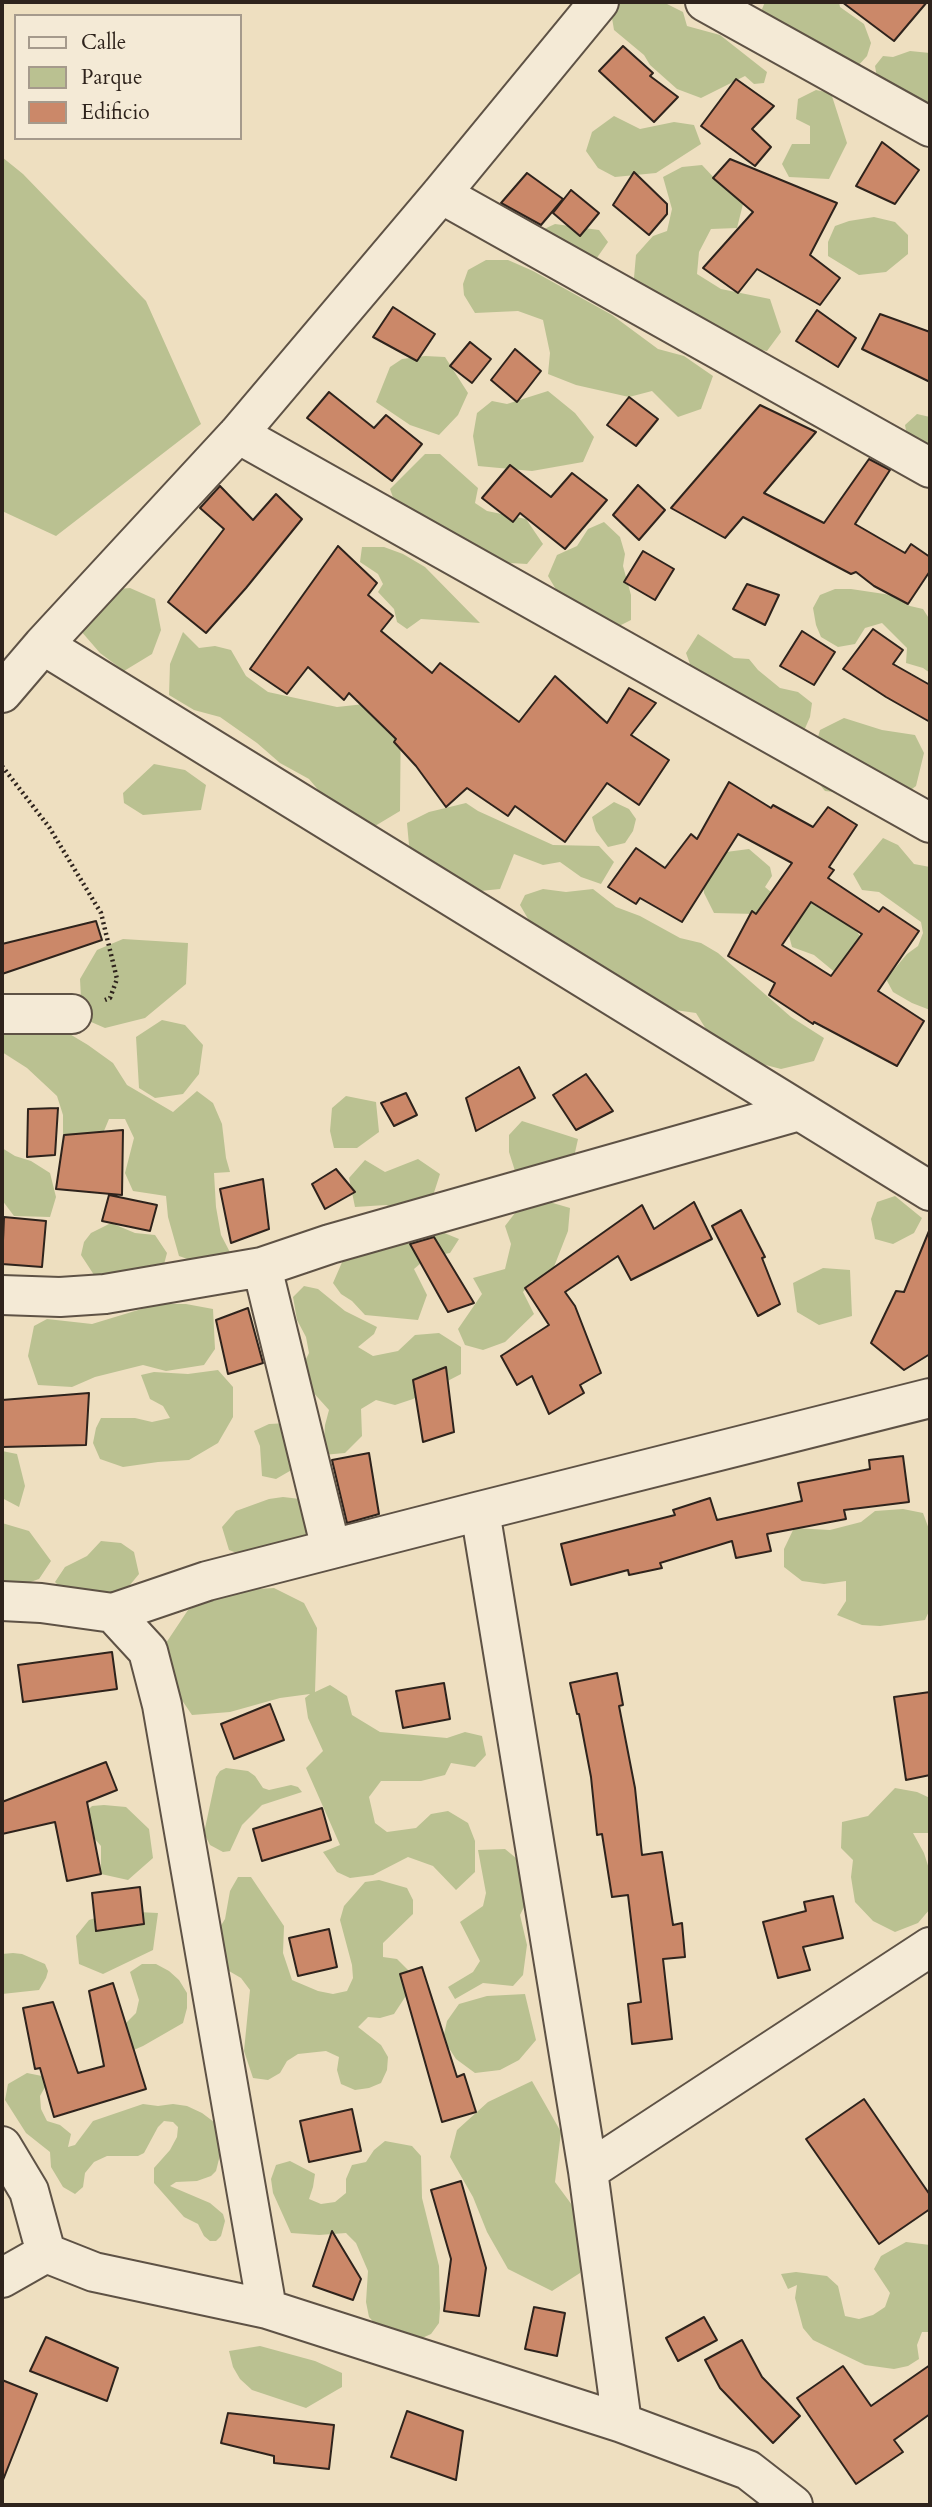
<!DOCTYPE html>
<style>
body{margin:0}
#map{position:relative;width:932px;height:2507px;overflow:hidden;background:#eedfc0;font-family:Cardo,serif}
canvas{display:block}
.frame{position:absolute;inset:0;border:4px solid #2e231c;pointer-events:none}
.legend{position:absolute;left:14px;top:14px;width:228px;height:126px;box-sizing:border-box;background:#f4ead6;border:2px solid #a59a8c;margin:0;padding:9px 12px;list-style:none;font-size:21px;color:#2e231c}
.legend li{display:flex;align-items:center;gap:14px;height:35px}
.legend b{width:35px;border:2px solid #a59a8c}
</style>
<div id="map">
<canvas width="932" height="2507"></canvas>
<div class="frame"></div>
<ul class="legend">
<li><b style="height:9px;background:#f4ead6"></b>Calle</li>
<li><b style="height:19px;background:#bac191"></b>Parque</li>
<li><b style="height:19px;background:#cb8869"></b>Edificio</li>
</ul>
</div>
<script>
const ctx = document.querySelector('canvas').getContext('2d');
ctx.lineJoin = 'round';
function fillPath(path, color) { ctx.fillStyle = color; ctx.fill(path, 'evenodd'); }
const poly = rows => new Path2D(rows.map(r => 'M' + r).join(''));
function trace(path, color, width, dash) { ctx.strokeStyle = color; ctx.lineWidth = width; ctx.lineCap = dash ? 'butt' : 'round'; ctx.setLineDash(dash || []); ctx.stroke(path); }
fillPath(poly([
 [621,2,663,2,683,12,687,26,720,35,767,72,764,83,754,84,745,76,701,98,677,89,650,65,644,55,614,30,611,12],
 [765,2,839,2,840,7,864,24,871,43,867,56,856,68,757,21],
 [910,51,930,53,930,109,878,83,875,66,883,56,893,57],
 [816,90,831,93,847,143,829,179,789,177,782,164,792,144,810,144,810,126,796,119,798,99],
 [614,116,640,129,674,122,694,125,701,144,656,173,615,177,598,168,586,151,592,132],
 [2,157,23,174,146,301,201,424,56,536,2,511],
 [702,165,718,182,745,196,737,228,711,229,699,252,697,274,721,289,770,299,781,332,767,351,713,341,633,289,636,255,653,236,667,231,672,209,663,177,682,167],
 [874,217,895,222,908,235,908,254,886,272,859,275,828,256,828,242,835,226,849,221],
 [555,224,599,230,608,242,594,262,542,230],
 [486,260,508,260,533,271,612,315,658,349,684,356,713,376,701,409,678,417,652,391,629,397,576,385,548,374,550,353,543,320,518,311,475,313,464,295,463,284,468,270],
 [425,356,445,357,468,393,458,415,439,435,410,425,376,402,390,367,402,359],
 [548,391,575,413,594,437,583,462,532,471,478,466,473,436,477,413,492,401,507,404],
 [917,414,930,417,930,463,909,447,905,425],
 [425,454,440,454,478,488,475,503,487,511,526,519,543,544,527,564,493,562,457,546,446,528,418,524,400,517,390,489],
 [604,522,620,537,625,554,623,566,631,595,631,620,615,628,561,598,548,576,557,555,577,546,588,529],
 [362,547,384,547,403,554,425,567,480,623,421,619,407,629,397,622,394,609,378,592,383,584,378,574,360,562],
 [130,588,155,599,161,630,152,654,124,671,100,653,74,623,106,590],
 [835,589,851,589,891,595,910,606,923,609,930,620,930,673,923,668,906,663,907,648,882,623,865,628,855,644,838,647,821,637,816,625,813,608,820,595],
 [183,632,199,648,215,646,231,650,246,676,268,692,337,707,401,700,400,811,375,826,361,824,326,799,309,779,280,763,257,743,220,717,194,710,169,695,170,664],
 [698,634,734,658,749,659,758,670,780,688,798,692,812,703,810,717,803,733,690,678,690,664,686,653],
 [844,718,882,730,915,735,924,753,916,786,899,799,825,791,816,780,816,744,820,730],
 [154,764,185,770,206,785,201,810,143,815,124,803,123,793],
 [614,802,629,809,636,819,633,831,625,843,608,847,596,831,592,817],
 [466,803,478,811,553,845,599,846,614,862,601,884,581,877,560,862,543,865,514,854,500,889,460,893,415,863,409,845,407,823,429,812],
 [883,838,898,845,914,864,930,867,930,1010,912,1003,893,992,886,979,907,954,918,946,923,933,921,922,879,892,862,890,853,874],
 [749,849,770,867,772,876,765,887,784,903,821,901,858,933,876,968,837,974,814,955,792,947,787,928,772,918,756,914,714,913,704,893,703,870,726,852],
 [543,889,566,892,593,889,616,907,640,916,680,938,701,943,718,953,791,1017,824,1038,814,1061,781,1069,739,1058,714,1042,696,1013,668,1009,618,983,599,963,576,950,541,941,520,905,525,895],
 [123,939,188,943,186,984,145,1018,105,1028,82,1018,80,979,97,950],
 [2,1014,53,1024,88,1045,113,1063,127,1085,173,1112,197,1091,213,1103,222,1124,226,1158,230,1172,214,1173,216,1207,221,1235,233,1258,196,1262,179,1256,168,1217,166,1196,133,1191,125,1173,134,1138,125,1119,109,1119,96,1150,80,1148,63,1134,63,1115,57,1096,27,1068,2,1052],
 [162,1020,185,1025,203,1045,199,1074,183,1094,155,1098,139,1088,136,1037],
 [346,1096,376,1102,379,1132,357,1148,334,1148,330,1131,332,1108],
 [522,1121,578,1139,572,1166,515,1171,509,1152,509,1135],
 [2,1148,15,1156,31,1161,50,1173,56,1197,50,1217,14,1216,2,1200],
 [418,1159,440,1174,430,1205,410,1213,386,1205,355,1207,349,1178,365,1160,385,1172],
 [895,1196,922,1218,914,1233,893,1244,875,1239,871,1219,877,1202],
 [546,1201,570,1208,568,1231,550,1277,532,1281,523,1292,534,1314,505,1342,483,1350,465,1345,458,1329,482,1294,473,1278,505,1269,511,1244,505,1226,515,1213],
 [111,1223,135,1233,155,1235,167,1253,162,1272,96,1278,81,1255,84,1242,91,1233],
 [442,1232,459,1239,450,1253,428,1257,414,1269,427,1295,418,1320,365,1315,352,1301,341,1294,333,1283,343,1260,370,1247],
 [823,1268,850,1270,852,1316,819,1325,797,1312,793,1283],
 [304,1286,318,1289,345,1311,377,1327,374,1334,358,1347,373,1356,398,1351,415,1335,439,1333,461,1347,461,1374,413,1399,395,1405,376,1400,361,1409,362,1436,345,1453,323,1455,325,1425,329,1410,311,1390,301,1369,309,1353,306,1337,297,1320,293,1297],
 [158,1304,186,1304,213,1309,215,1349,204,1365,166,1371,143,1365,95,1377,72,1387,38,1385,28,1356,34,1326,47,1319,92,1324],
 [218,1370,233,1387,233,1417,218,1443,189,1460,158,1462,123,1467,100,1459,93,1443,96,1428,101,1418,135,1418,152,1422,170,1418,163,1406,150,1399,141,1375,154,1372,188,1374],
 [288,1423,295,1468,276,1479,262,1476,260,1446,254,1431,269,1424],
 [2,1451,17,1454,25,1486,19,1507,2,1498],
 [283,1497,309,1500,306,1536,278,1553,255,1560,229,1550,222,1527,236,1511,269,1499],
 [903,1509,923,1513,930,1532,930,1609,925,1620,880,1626,862,1625,837,1615,846,1601,846,1581,824,1584,802,1581,784,1567,784,1549,794,1528,830,1530,861,1522,875,1511],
 [2,1523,29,1531,51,1561,39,1579,2,1592],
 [101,1541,121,1543,134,1552,139,1574,125,1591,98,1599,71,1599,55,1582,65,1567,87,1556],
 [274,1588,304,1603,317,1628,315,1692,330,1685,347,1696,352,1715,380,1732,447,1738,465,1732,482,1736,486,1755,475,1767,451,1763,445,1775,421,1781,381,1781,369,1797,375,1823,387,1832,416,1828,431,1814,448,1811,468,1823,475,1841,475,1872,456,1890,433,1866,408,1857,373,1875,350,1878,337,1872,323,1852,340,1845,306,1768,323,1751,308,1718,305,1698,310,1694,280,1698,230,1712,192,1715,164,1674,166,1643,188,1610,226,1591],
 [226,1768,248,1771,255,1776,263,1788,269,1790,291,1785,298,1787,302,1792,262,1805,242,1825,230,1851,223,1852,210,1845,204,1833,216,1777,220,1771],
 [895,1788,917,1792,930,1798,930,1833,913,1833,924,1853,930,1872,930,1909,918,1923,895,1932,873,1921,855,1902,851,1877,853,1860,841,1848,842,1822,868,1816],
 [104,1805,126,1807,149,1829,153,1858,128,1880,101,1874,101,1846,87,1830,84,1814,92,1806],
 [505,1849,516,1858,527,1901,520,1915,527,1945,523,1975,513,1986,483,1983,455,1999,448,1987,473,1972,480,1961,460,1922,483,1906,486,1893,478,1850],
 [238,1877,251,1877,284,1926,283,1953,292,1980,318,1991,333,1994,347,1991,353,1978,352,1965,340,1920,344,1906,365,1882,379,1880,407,1888,413,1900,413,1914,383,1943,383,1957,397,1959,417,1979,394,2014,380,2018,368,2017,358,2027,381,2045,388,2057,387,2070,381,2083,369,2088,355,2090,341,2084,337,2070,339,2057,326,2051,298,2054,287,2061,280,2073,268,2080,253,2078,244,2051,250,1990,241,1978,229,1971,220,1959,217,1932,225,1919,230,1891],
 [117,1911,158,1913,153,1950,103,1974,79,1964,76,1936,89,1920],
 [13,1953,22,1954,45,1964,48,1971,46,1978,39,1990,2,1994,2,1954],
 [142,1964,156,1964,169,1971,179,1980,187,1993,187,2008,183,2023,143,2046,129,2052,117,2032,136,2013,139,2000,130,1972],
 [525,1994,536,2040,519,2060,500,2070,475,2073,456,2059,443,2039,447,2021,459,2004,487,1996],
 [27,2073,42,2076,49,2080,40,2096,41,2109,47,2121,60,2125,71,2134,68,2147,75,2145,93,2121,143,2104,158,2106,173,2104,187,2106,202,2113,214,2122,218,2129,221,2151,216,2171,211,2176,197,2181,176,2182,170,2186,210,2203,223,2214,225,2221,221,2236,216,2241,210,2241,204,2236,198,2224,184,2217,154,2183,154,2168,170,2150,177,2137,178,2127,173,2122,164,2121,158,2127,144,2153,138,2156,107,2156,94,2162,85,2173,83,2187,75,2194,63,2187,51,2167,50,2152,26,2133,5,2100,8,2084],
 [532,2081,561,2132,555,2182,586,2224,580,2273,552,2291,508,2269,487,2232,473,2197,450,2157,457,2130,488,2102],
 [385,2141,412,2146,421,2156,422,2198,439,2266,440,2308,439,2323,431,2334,420,2339,379,2328,369,2317,366,2302,368,2271,356,2243,346,2233,319,2235,291,2233,273,2193,271,2179,276,2165,290,2161,315,2174,313,2187,309,2199,321,2204,335,2202,346,2193,346,2179,352,2165,366,2162,374,2150],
 [906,2242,930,2245,930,2332,922,2332,917,2345,919,2359,908,2366,894,2369,865,2365,813,2340,803,2328,795,2298,797,2285,788,2289,781,2274,796,2272,827,2276,838,2286,845,2316,859,2319,873,2315,885,2307,890,2293,874,2269,881,2256],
 [260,2346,315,2361,342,2373,342,2387,306,2408,252,2390,240,2379,233,2367,229,2351]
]), '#bac191');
const building = poly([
 [842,2,927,2,894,41,842,2],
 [623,46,653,73,650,76,678,97,654,122,599,71,623,46],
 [736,79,774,106,752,129,771,147,755,166,701,126,736,79],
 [882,142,919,170,895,204,856,186,882,142],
 [730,159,837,203,810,255,840,278,820,305,757,269,738,293,703,268,753,212,713,178,730,159],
 [634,172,667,204,667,214,649,235,613,205,634,172],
 [527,173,563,199,541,225,501,203,527,173],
 [571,190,599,213,580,236,553,213,571,190],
 [393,307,435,334,417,361,373,337,393,307],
 [817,310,856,338,838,367,796,341,817,310],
 [880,314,930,332,930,382,862,349,880,314],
 [470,342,491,359,472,383,450,366,470,342],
 [515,349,541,371,517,402,491,380,515,349],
 [329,392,374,428,386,415,422,444,392,481,307,418,329,392],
 [629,397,658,419,636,446,607,425,629,397],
 [760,405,816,432,764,493,824,523,869,459,890,470,855,524,905,553,911,544,930,557,930,571,908,604,874,586,856,572,851,574,743,517,725,538,671,508,760,405],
 [510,465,551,497,572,473,607,500,565,549,520,513,513,522,482,498,510,465],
 [638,485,665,510,639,540,613,515,638,485],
 [220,486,253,520,276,494,302,519,246,588,206,633,168,602,224,529,200,508,220,486],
 [338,546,377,583,368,595,393,616,381,631,432,673,440,663,519,722,555,676,607,723,629,688,656,703,631,735,669,760,639,805,607,783,565,842,515,806,508,816,467,788,446,807,416,766,394,742,396,739,349,693,344,700,308,667,287,694,250,669,338,546],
 [643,551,674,569,655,600,624,582,643,551],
 [747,584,779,595,765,625,733,609,747,584],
 [873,629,903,650,893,664,930,685,930,722,886,697,843,669,873,629],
 [802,631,835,652,814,685,780,666,802,631],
 [729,782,771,808,773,805,813,827,828,807,857,825,829,867,834,870,828,878,879,912,883,907,919,931,878,991,924,1021,897,1066,814,1022,813,1024,769,995,775,983,728,956,752,911,756,914,792,863,738,834,682,922,640,898,636,904,608,887,636,848,665,868,691,834,697,839,729,782],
 [811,902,862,934,831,976,782,945,811,902],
 [96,921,102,940,2,974,2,944,96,921],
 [519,1067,535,1098,476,1131,466,1098,519,1067],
 [586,1074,613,1111,576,1130,553,1095,586,1074],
 [406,1093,417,1115,394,1126,381,1103,406,1093],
 [58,1108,55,1155,27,1157,28,1109,58,1108],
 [123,1130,122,1195,56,1189,64,1135,123,1130],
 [336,1169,355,1192,325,1209,312,1184,336,1169],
 [263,1179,269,1229,231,1243,220,1189,263,1179],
 [109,1195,157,1205,150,1231,102,1221,109,1195],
 [694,1202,712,1239,631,1280,618,1256,565,1292,575,1306,601,1373,580,1385,584,1393,549,1414,532,1376,517,1385,501,1356,549,1325,525,1288,642,1205,654,1229,694,1202],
 [741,1210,765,1257,762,1258,780,1304,758,1316,712,1226,741,1210],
 [4,1217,46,1221,42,1267,2,1264,4,1217],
 [929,1231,930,1354,904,1370,871,1343,896,1291,904,1292,929,1231],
 [434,1237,474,1303,448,1312,410,1244,434,1237],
 [248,1308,263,1363,228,1374,216,1320,248,1308],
 [446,1367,454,1432,423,1442,413,1380,446,1367],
 [89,1393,86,1445,2,1447,2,1400,89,1393],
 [369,1453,379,1514,347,1523,332,1460,369,1453],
 [903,1456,909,1502,844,1510,846,1519,767,1534,771,1551,736,1558,732,1541,660,1563,662,1568,629,1575,628,1570,571,1585,561,1544,675,1515,673,1510,710,1498,717,1520,802,1501,798,1483,870,1469,869,1460,903,1456],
 [112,1652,117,1689,23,1702,18,1665,112,1652],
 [617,1673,623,1705,619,1706,635,1788,642,1855,662,1852,673,1925,682,1923,685,1957,663,1959,672,2039,632,2044,628,2004,641,2002,628,1895,612,1897,602,1834,597,1835,591,1777,579,1714,577,1714,570,1683,617,1673],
 [444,1683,450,1719,403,1728,396,1691,444,1683],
 [930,1692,930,1775,906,1780,894,1697,930,1692],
 [270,1704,284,1740,234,1759,221,1724,270,1704],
 [106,1762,117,1790,87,1802,101,1874,67,1881,55,1822,2,1834,2,1802,106,1762],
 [322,1808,331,1840,262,1861,253,1829,322,1808],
 [140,1887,144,1924,96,1931,92,1893,140,1887],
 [833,1896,843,1938,803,1947,810,1970,778,1978,763,1922,806,1911,804,1902,833,1896],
 [329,1929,337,1967,298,1976,289,1938,329,1929],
 [422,1967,457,2077,464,2074,476,2112,442,2122,400,1974,422,1967],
 [113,1983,146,2089,54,2117,40,2068,35,2069,23,2008,53,2002,78,2073,104,2066,89,1991,113,1983],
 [864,2099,930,2195,930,2209,879,2244,806,2139,864,2099],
 [352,2109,361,2151,309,2162,300,2121,352,2109],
 [461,2181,486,2268,479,2316,444,2311,451,2259,431,2190,461,2181],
 [332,2231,361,2279,353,2300,313,2286,332,2231],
 [534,2307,565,2313,557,2356,525,2349,534,2307],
 [704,2317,717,2340,678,2361,666,2338,704,2317],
 [46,2337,118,2368,107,2401,30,2371,46,2337],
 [742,2340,762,2377,800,2416,773,2443,720,2388,705,2360,742,2340],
 [930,2365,930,2414,894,2440,903,2452,856,2484,797,2398,843,2366,871,2406,930,2365],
 [2,2380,37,2394,3,2480,2,2480,2,2380],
 [407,2411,463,2431,456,2480,391,2457,407,2411],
 [228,2413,334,2425,329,2469,274,2463,274,2456,221,2443,228,2413]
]);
fillPath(building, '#cb8869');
trace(building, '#2e231c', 2);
const minor = poly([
 [705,2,930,127],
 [441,194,930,468],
 [238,434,930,823],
 [43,645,930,1191],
 [2,693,43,645,238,434,441,194,599,2],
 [2,1014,72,1014],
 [262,1267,331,1549],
 [2,1295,60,1297,105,1294,262,1267,330,1244,799,1111],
 [2,1601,41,1603,113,1613,148,1651,162,1705,267,2309],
 [113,1613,207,1581,480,1511],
 [2,2146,29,2191,46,2253],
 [588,2171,930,1947],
 [2,2278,46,2253,94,2272,267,2309,622,2423,748,2470,793,2505],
 [622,2423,588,2171,480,1511,930,1398]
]);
trace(minor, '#5e5245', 42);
trace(poly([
 [2,766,49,827,101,913,117,979,110,998,105,1000]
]), '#2e231c', 4.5, [2, 3.5]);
trace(minor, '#f4ead6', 38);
</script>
